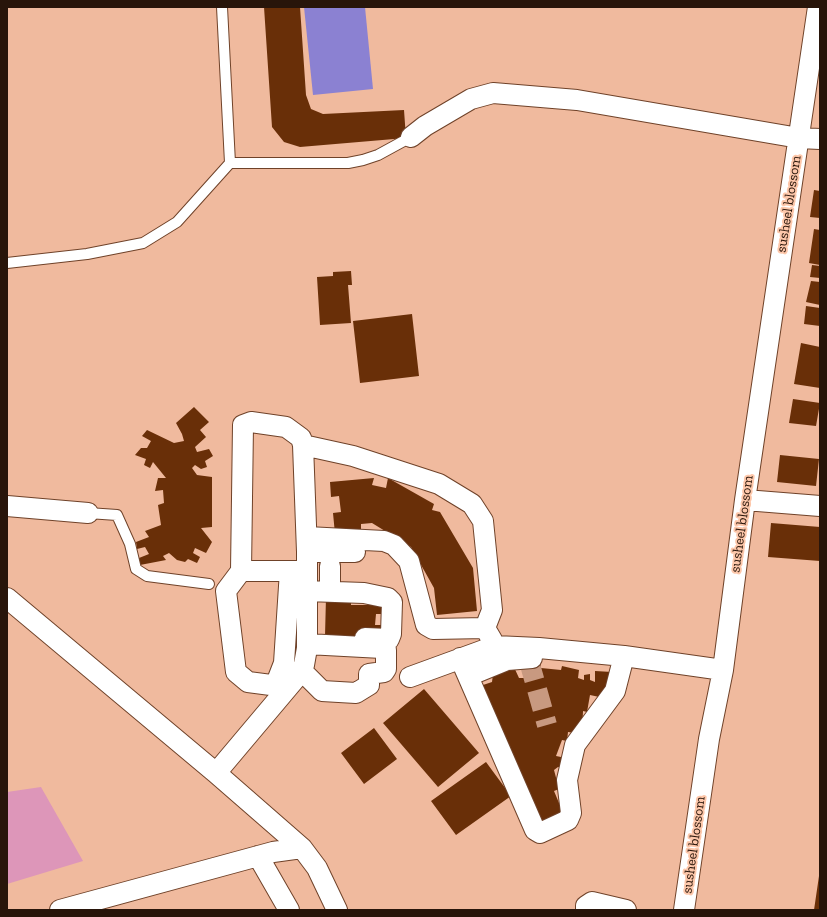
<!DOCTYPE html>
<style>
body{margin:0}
#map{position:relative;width:827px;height:917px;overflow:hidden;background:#f0ba9e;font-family:"Zilla Slab",serif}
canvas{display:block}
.frame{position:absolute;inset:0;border:8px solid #28150a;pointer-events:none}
</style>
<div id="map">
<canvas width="827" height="917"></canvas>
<div class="frame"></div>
</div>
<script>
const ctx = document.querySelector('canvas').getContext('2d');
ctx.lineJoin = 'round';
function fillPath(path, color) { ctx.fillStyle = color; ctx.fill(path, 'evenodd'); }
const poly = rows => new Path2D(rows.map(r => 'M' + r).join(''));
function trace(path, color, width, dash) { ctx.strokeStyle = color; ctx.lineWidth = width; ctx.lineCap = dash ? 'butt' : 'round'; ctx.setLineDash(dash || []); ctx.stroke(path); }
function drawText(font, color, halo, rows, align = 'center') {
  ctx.font = font + ' "Zilla Slab",serif'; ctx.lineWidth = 4; ctx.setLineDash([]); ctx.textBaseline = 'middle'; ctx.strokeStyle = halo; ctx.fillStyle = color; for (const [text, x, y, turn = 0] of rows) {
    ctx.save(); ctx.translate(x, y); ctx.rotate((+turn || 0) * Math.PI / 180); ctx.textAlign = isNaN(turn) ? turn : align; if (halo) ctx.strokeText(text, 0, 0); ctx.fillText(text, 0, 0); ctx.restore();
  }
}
fillPath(poly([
 [41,787,83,861,7,884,7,792]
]), '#dd96b9');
fillPath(poly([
 [304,7,365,7,373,89,313,95]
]), '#8b81d2');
fillPath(poly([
 [264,7,300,7,306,95,311,109,323,114,404,110,406,138,300,147,284,142,272,127],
 [814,190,820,191,820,218,810,217],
 [814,229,820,230,820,265,809,263],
 [812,265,820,266,820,278,810,277],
 [351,271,352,285,348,285,351,323,320,325,317,277,333,276,333,272],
 [811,281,820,282,820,305,806,302],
 [806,306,820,308,820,326,804,324],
 [412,314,419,376,360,383,353,321],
 [801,343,820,347,820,388,794,384],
 [793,399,820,403,816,426,789,423],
 [194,407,209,422,200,430,206,437,195,447,197,452,209,449,213,456,205,461,207,467,201,469,195,465,192,468,197,475,212,477,212,527,201,528,212,542,206,553,195,548,193,553,200,557,197,563,188,559,185,562,177,560,169,553,163,556,166,560,140,565,139,558,149,554,145,547,137,549,136,542,149,537,145,531,161,525,158,505,164,503,163,490,155,491,158,478,166,478,153,462,150,468,144,465,146,459,135,455,141,448,147,448,151,441,142,436,147,430,174,443,184,441,182,434,176,423],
 [780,455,819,459,816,486,777,482],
 [374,478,372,485,386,488,388,478,434,504,432,510,440,512,473,568,477,611,437,615,434,588,411,547,372,523,361,524,361,531,335,534,333,513,341,512,339,496,331,497,330,482],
 [771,523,820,527,820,561,768,557],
 [326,597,351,597,351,605,372,605,372,601,382,601,382,614,376,614,375,625,382,625,382,637,325,636],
 [529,662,541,663,541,668,561,670,562,666,579,670,578,678,584,680,584,675,590,674,590,680,595,682,595,671,612,672,604,698,590,695,587,712,583,711,582,734,568,732,567,741,562,740,556,756,566,758,564,768,558,767,554,770,559,789,554,791,564,815,541,825,480,686,492,682,493,674,513,665,519,678,528,678],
 [424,689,479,753,438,787,383,723],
 [374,728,397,759,364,784,341,753],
 [486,762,511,796,456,835,431,801],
 [819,876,820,910,814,910]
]), '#692f08');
trace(poly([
 [529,661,547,725]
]), '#c89980', 20, [20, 10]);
const service = poly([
 [230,163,348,163,363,160,378,155,411,137],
 [7,263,87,254,143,243,177,222,230,163,222,7],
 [88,513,117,515,130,544,136,569,147,576,209,584]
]);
const minor = poly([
 [411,137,425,126,471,99,493,93,577,100,799,138,820,139],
 [303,445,353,456,439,484,472,504,483,521,492,610,485,628],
 [745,500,820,506],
 [7,506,88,513],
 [307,537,384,541,394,545,409,561,426,625,433,629,485,628,492,640],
 [307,552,355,552],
 [241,571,303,571],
 [330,588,330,566],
 [307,591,364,593,388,598,392,602,391,634,389,639,365,638],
 [7,598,216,773,302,848,317,868,337,910],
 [460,658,535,830,540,833,568,820,571,813,567,780,575,745,615,691,624,656],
 [301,670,322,691,356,693,369,685,369,674,384,672,386,669,386,650,382,648,307,644],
 [468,676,507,660,532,658],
 [410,677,495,646,539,648,624,656,723,670],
 [216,773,296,678,304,665,307,648,307,552,303,445,301,438,286,427,251,422,243,425,241,571,226,591,236,672,248,682,271,685,277,681,284,663,290,571],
 [258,856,289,910],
 [60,910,273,852,302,848],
 [586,910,586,906,592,902,626,910],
 [684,910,709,739,723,670,745,500,818,7]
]);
trace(service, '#6f4229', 12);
trace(minor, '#6f4229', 22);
trace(service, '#fff', 10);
trace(minor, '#fff', 20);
drawText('14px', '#28150a', '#fdc7aa', [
 ["susheel blossom",789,204,-81],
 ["susheel blossom",742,524,-82],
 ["susheel blossom",694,845,-82]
]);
</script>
